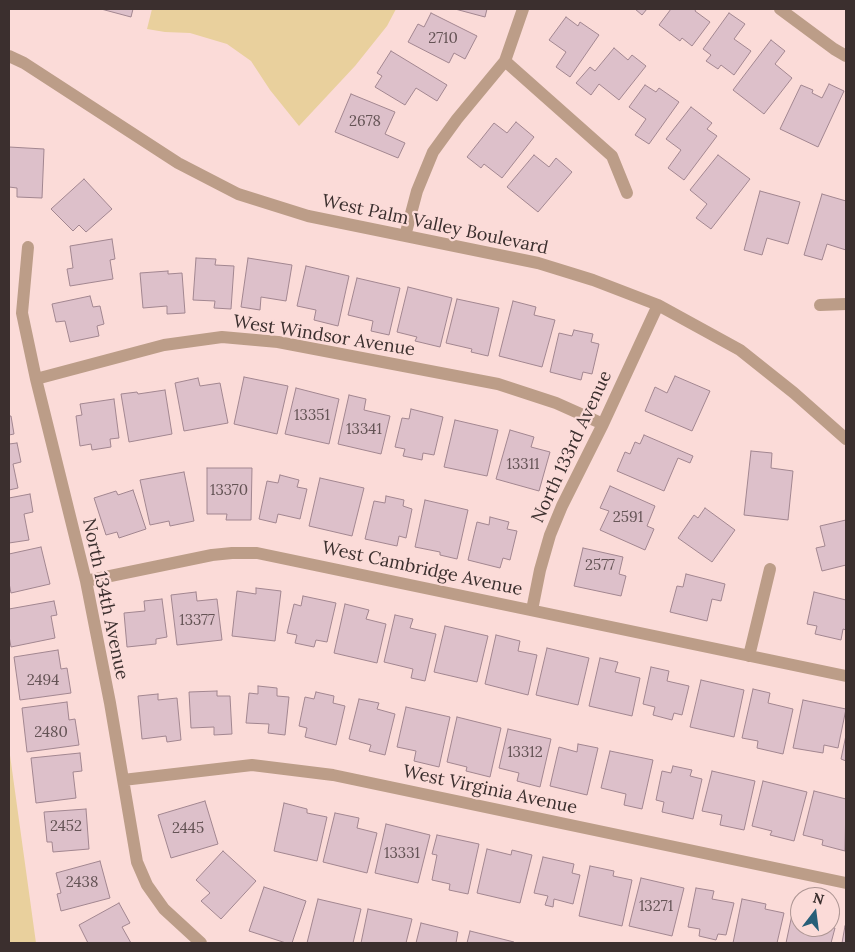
<!DOCTYPE html>
<style>
body{margin:0}
#map{position:relative;width:855px;height:952px;overflow:hidden;background:#fbdbd8;font-family:Lora,serif}
canvas{display:block}
.frame{position:absolute;inset:0;border:10px solid #3b2f2e;pointer-events:none}
.north{position:absolute;left:790px;top:887px;width:50px;height:50px;box-sizing:border-box;background:#fbdbd8;border:1px solid #ae9694;border-radius:50%;rotate:15deg;font-size:14px;font-weight:700;line-height:20px;text-align:center;color:#3b2f2e}
.north::after{content:'';display:block;margin:auto;width:18px;height:22px;background:#275f79;clip-path:polygon(50% 0,100% 100%,50% 72%,0 100%)}
</style>
<div id="map">
<canvas width="855" height="952"></canvas>
<div class="frame"></div>
<div class="north">N</div>
</div>
<script>
const ctx = document.querySelector('canvas').getContext('2d');
ctx.lineJoin = 'round';
function fillPath(path, color) { ctx.fillStyle = color; ctx.fill(path, 'evenodd'); }
const poly = rows => new Path2D(rows.map(r => 'M' + r).join(''));
function trace(path, color, width, dash) { ctx.strokeStyle = color; ctx.lineWidth = width; ctx.lineCap = dash ? 'butt' : 'round'; ctx.setLineDash(dash || []); ctx.stroke(path); }
function drawText(font, color, halo, rows, align = 'center') {
  ctx.font = font + ' Lora,serif'; ctx.lineWidth = 4.5; ctx.setLineDash([]); ctx.textBaseline = 'middle'; ctx.strokeStyle = halo; ctx.fillStyle = color; for (const [text, x, y, turn = 0] of rows) {
    ctx.save(); ctx.translate(x, y); ctx.rotate((+turn || 0) * Math.PI / 180); ctx.textAlign = isNaN(turn) ? turn : align; if (halo) ctx.strokeText(text, 0, 0); ctx.fillText(text, 0, 0); ctx.restore();
  }
}
fillPath(poly([
 [152,9,396,9,387,26,355,66,299,126,270,90,251,61,227,44,190,33,165,32,147,29],
 [9,748,36,943,9,943]
]), '#e9d09d');
const building = poly([
 [101,9,133,9,131,17,101,9],
 [455,9,487,9,485,17,455,9],
 [635,9,647,9,642,15,635,9],
 [671,9,696,9,695,11,710,22,692,46,682,38,680,41,659,25,671,9],
 [431,13,477,36,465,59,454,53,449,63,408,42,418,24,424,27,431,13],
 [729,13,745,24,734,39,751,51,734,75,721,65,718,69,706,61,711,55,703,49,729,13],
 [566,17,578,26,580,22,599,35,570,77,556,67,566,52,549,40,566,17],
 [771,40,785,51,775,64,792,78,764,114,733,90,771,40],
 [614,48,628,60,632,55,646,66,619,100,599,84,591,95,576,83,590,67,595,71,614,48],
 [391,51,447,85,437,101,416,88,405,105,375,87,382,76,377,73,391,51],
 [829,84,844,91,818,147,780,129,801,85,813,90,812,93,822,98,829,84],
 [645,85,656,92,659,88,679,102,649,144,635,135,646,119,629,107,645,85],
 [351,94,395,112,385,134,405,143,398,158,335,132,351,94],
 [691,107,712,123,707,129,717,136,684,180,668,168,681,150,666,139,691,107],
 [516,122,534,137,502,178,484,164,481,168,467,157,494,123,507,133,516,122],
 [9,147,44,149,42,198,17,197,17,188,9,187,9,147],
 [534,155,549,167,556,158,572,172,538,212,507,187,534,155],
 [718,155,750,179,711,229,696,218,707,204,690,190,718,155],
 [84,179,112,209,86,232,79,225,73,231,51,209,84,179],
 [760,191,800,202,788,244,767,238,762,255,744,250,760,191],
 [822,194,846,201,846,250,827,244,822,260,804,255,822,194],
 [112,239,115,259,110,260,113,279,70,286,67,269,73,268,70,246,112,239],
 [196,258,216,259,215,265,234,266,231,309,214,308,215,301,193,300,196,258],
 [248,258,292,265,286,301,261,297,260,310,241,307,248,258],
 [306,266,349,276,338,326,314,320,316,310,297,306,306,266],
 [168,271,168,274,182,273,185,313,167,314,167,306,143,308,140,273,168,271],
 [357,278,400,288,389,335,371,331,373,321,348,315,357,278],
 [408,287,452,298,440,347,415,341,417,337,397,332,408,287],
 [90,296,93,307,100,306,104,324,97,326,99,336,70,342,65,321,56,322,52,304,90,296],
 [457,299,499,308,488,356,471,352,472,349,446,343,457,299],
 [513,301,536,307,534,315,555,320,542,367,499,356,513,301],
 [574,330,593,334,591,342,599,344,592,374,583,372,581,380,550,372,559,333,572,336,574,330],
 [675,376,710,391,692,431,645,411,655,387,667,393,675,376],
 [244,377,288,386,277,434,234,424,244,377],
 [198,378,200,386,220,383,228,423,184,431,175,383,198,378],
 [296,388,339,399,329,444,285,434,296,388],
 [165,390,172,434,129,442,121,394,137,392,138,394,165,390],
 [349,395,366,399,364,410,390,416,381,454,338,444,349,395],
 [114,399,119,438,110,439,111,447,92,450,91,444,80,446,76,416,82,415,80,404,114,399],
 [411,409,443,417,434,455,423,453,422,460,403,456,405,449,395,447,402,418,409,419,411,409],
 [9,416,11,416,14,434,9,435,9,416],
 [455,420,498,430,487,476,444,467,455,420],
 [510,430,534,437,531,447,550,452,539,491,496,479,510,430],
 [644,435,693,456,690,463,678,458,664,491,617,471,625,452,630,454,635,442,640,444,644,435],
 [17,443,21,462,13,464,18,488,9,490,9,444,17,443],
 [751,451,772,453,771,468,793,471,788,520,744,515,751,451],
 [207,468,252,468,251,520,226,520,227,514,207,514,207,468],
 [184,472,194,521,170,526,169,521,150,525,140,480,184,472],
 [280,475,299,480,297,487,307,489,300,519,278,514,276,523,259,519,267,481,278,483,280,475],
 [320,478,364,488,352,536,309,526,320,478],
 [610,486,655,506,647,526,654,529,645,550,600,530,609,511,600,508,610,486],
 [133,490,146,529,119,538,117,532,106,535,94,498,116,491,118,495,133,490],
 [30,494,33,512,24,514,29,540,9,543,9,498,30,494],
 [386,496,404,500,403,506,412,509,406,538,399,536,397,546,365,539,374,501,385,503,386,496],
 [425,500,468,510,457,559,440,555,440,552,415,547,425,500],
 [705,508,735,530,712,562,678,538,694,515,698,518,705,508],
 [490,517,509,522,507,529,517,531,510,560,503,558,500,568,468,560,477,522,489,525,490,517],
 [846,520,846,565,822,571,816,548,825,546,820,526,846,520],
 [41,547,50,584,11,593,9,583,9,554,41,547],
 [583,548,623,557,619,574,626,576,621,596,574,586,583,548],
 [686,574,725,584,721,601,712,599,707,621,670,612,677,586,683,587,686,574],
 [256,588,281,591,275,641,232,636,237,591,256,594,256,588],
 [196,592,197,601,217,599,222,640,177,645,171,595,196,592],
 [814,592,846,600,846,630,843,629,841,640,815,634,817,626,807,624,814,592],
 [303,596,336,603,327,642,316,640,314,647,295,643,297,635,287,633,294,604,301,606,303,596],
 [162,599,167,637,156,639,156,644,127,647,124,613,145,611,144,601,162,599],
 [54,601,57,615,51,616,55,638,11,647,9,636,9,609,54,601],
 [345,604,369,610,366,619,386,624,377,663,334,653,345,604],
 [395,615,413,619,410,628,436,634,425,681,411,678,413,669,384,662,395,615],
 [445,626,488,636,477,682,434,672,445,626],
 [496,635,520,641,518,651,537,655,528,695,485,684,496,635],
 [547,648,589,658,578,705,536,695,547,648],
 [58,650,61,669,67,668,71,693,20,700,14,657,58,650],
 [600,658,618,662,615,672,640,678,632,716,589,706,600,658],
 [651,667,669,671,667,681,689,686,682,715,674,713,672,720,653,715,655,707,643,704,651,667],
 [701,680,744,690,734,737,690,727,701,680],
 [258,686,277,688,277,696,289,697,285,735,268,733,269,724,246,723,249,693,258,694,258,686],
 [753,689,770,693,768,703,793,709,783,754,757,748,758,741,742,738,753,689],
 [217,691,217,696,230,696,232,734,214,735,214,727,191,728,189,692,217,691],
 [316,692,334,696,333,703,345,706,336,745,305,737,307,728,299,726,305,697,314,699,316,692],
 [158,694,158,700,177,698,181,740,167,742,166,736,142,739,138,696,158,694],
 [359,699,379,703,377,709,395,714,385,755,369,751,371,745,349,739,359,699],
 [803,700,846,709,838,748,824,745,823,753,793,748,803,700],
 [67,702,69,720,75,719,79,745,27,752,22,708,67,702],
 [406,707,450,717,439,767,414,761,416,751,397,747,406,707],
 [457,717,501,728,490,777,466,771,467,767,447,762,457,717],
 [508,729,551,739,540,787,517,781,519,773,499,768,508,729],
 [846,735,846,761,841,759,846,735],
 [578,744,598,748,587,795,550,786,559,747,577,752,578,744],
 [610,751,653,760,642,809,624,805,626,794,601,788,610,751],
 [80,753,82,771,73,772,76,798,36,803,31,758,80,753],
 [673,766,692,770,690,776,702,779,693,819,662,812,664,802,656,800,662,771,671,773,673,766],
 [712,771,755,781,744,830,720,825,722,815,702,811,712,771],
 [763,781,807,792,794,841,770,835,772,831,752,826,763,781],
 [814,791,846,799,845,851,822,845,823,840,803,835,814,791],
 [205,801,218,844,171,858,158,815,205,801],
 [284,803,307,809,307,813,327,817,317,861,274,851,284,803],
 [86,809,89,849,53,852,52,842,47,842,44,812,86,809],
 [335,813,359,818,357,828,377,833,367,873,323,862,335,813],
 [386,824,430,835,418,883,375,873,386,824],
 [437,835,479,844,468,894,449,890,450,884,432,880,437,855,432,854,437,835],
 [487,849,511,855,512,850,532,855,520,903,477,893,487,849],
 [223,851,256,881,221,919,201,901,210,893,196,880,223,851],
 [543,857,574,864,572,873,580,875,573,904,554,899,553,907,545,905,548,896,534,893,543,857],
 [100,861,110,898,61,911,57,894,61,893,56,873,100,861],
 [590,866,614,871,613,876,632,880,622,926,579,916,590,866],
 [641,878,684,888,672,936,629,926,641,878],
 [264,887,306,901,292,943,286,943,249,931,264,887],
 [696,888,714,891,712,899,734,903,726,935,718,934,716,940,699,936,700,929,688,927,696,888],
 [318,899,361,909,353,943,307,943,318,899],
 [742,899,766,904,765,909,784,913,777,943,733,943,742,899],
 [119,903,130,923,122,927,131,943,87,943,88,943,79,925,119,903],
 [368,909,412,919,406,943,361,943,368,909],
 [793,910,800,911,800,927,828,927,835,928,831,943,786,943,793,910],
 [421,923,458,932,456,943,416,943,421,923],
 [845,926,846,926,846,943,842,943,845,926],
 [470,931,514,942,513,943,467,943,470,931]
]);
fillPath(building, '#ddc0ca');
trace(building, '#a28690', 1);
trace(poly([
 [780,9,834,49,846,56],
 [9,56,24,63,178,163,238,194,308,216,538,263,593,280,658,305,740,350,794,393,846,439],
 [505,61,612,156,627,193],
 [405,236,417,191,433,152,457,119,505,61,523,9],
 [28,247,22,313,36,379,86,581,110,703,137,862,147,885,164,909,201,943],
 [820,305,846,304],
 [36,379,164,345,222,337,278,342,498,384,556,403,603,424],
 [86,581,212,555,232,553,257,553,846,676],
 [532,610,540,570,550,535,562,506,603,424,658,305],
 [749,656,770,569],
 [123,780,252,765,333,775,846,883]
]), '#bc9d88', 12);
drawText('15px', '#645355', null, [
 ["2710",443,39],
 ["2678",365,122],
 ["13351",312,416],
 ["13341",364,430],
 ["13311",523,465],
 ["13370",229,491],
 ["2591",628,518],
 ["2577",600,566],
 ["13377",197,621],
 ["2494",43,681],
 ["2480",51,733],
 ["13312",525,753],
 ["2452",66,827],
 ["2445",188,829],
 ["13331",402,854],
 ["2438",82,883],
 ["13271",656,907]
]);
drawText('18px', '#3b2f2e', '#fbdbd8', [
 ["West Palm Valley Boulevard",435,225,12],
 ["West Windsor Avenue",324,336,9],
 ["North 133rd Avenue",572,447,-65],
 ["West Cambridge Avenue",422,569,12],
 ["North 134th Avenue",105,599,78],
 ["West Virginia Avenue",490,790,12]
]);
</script>
